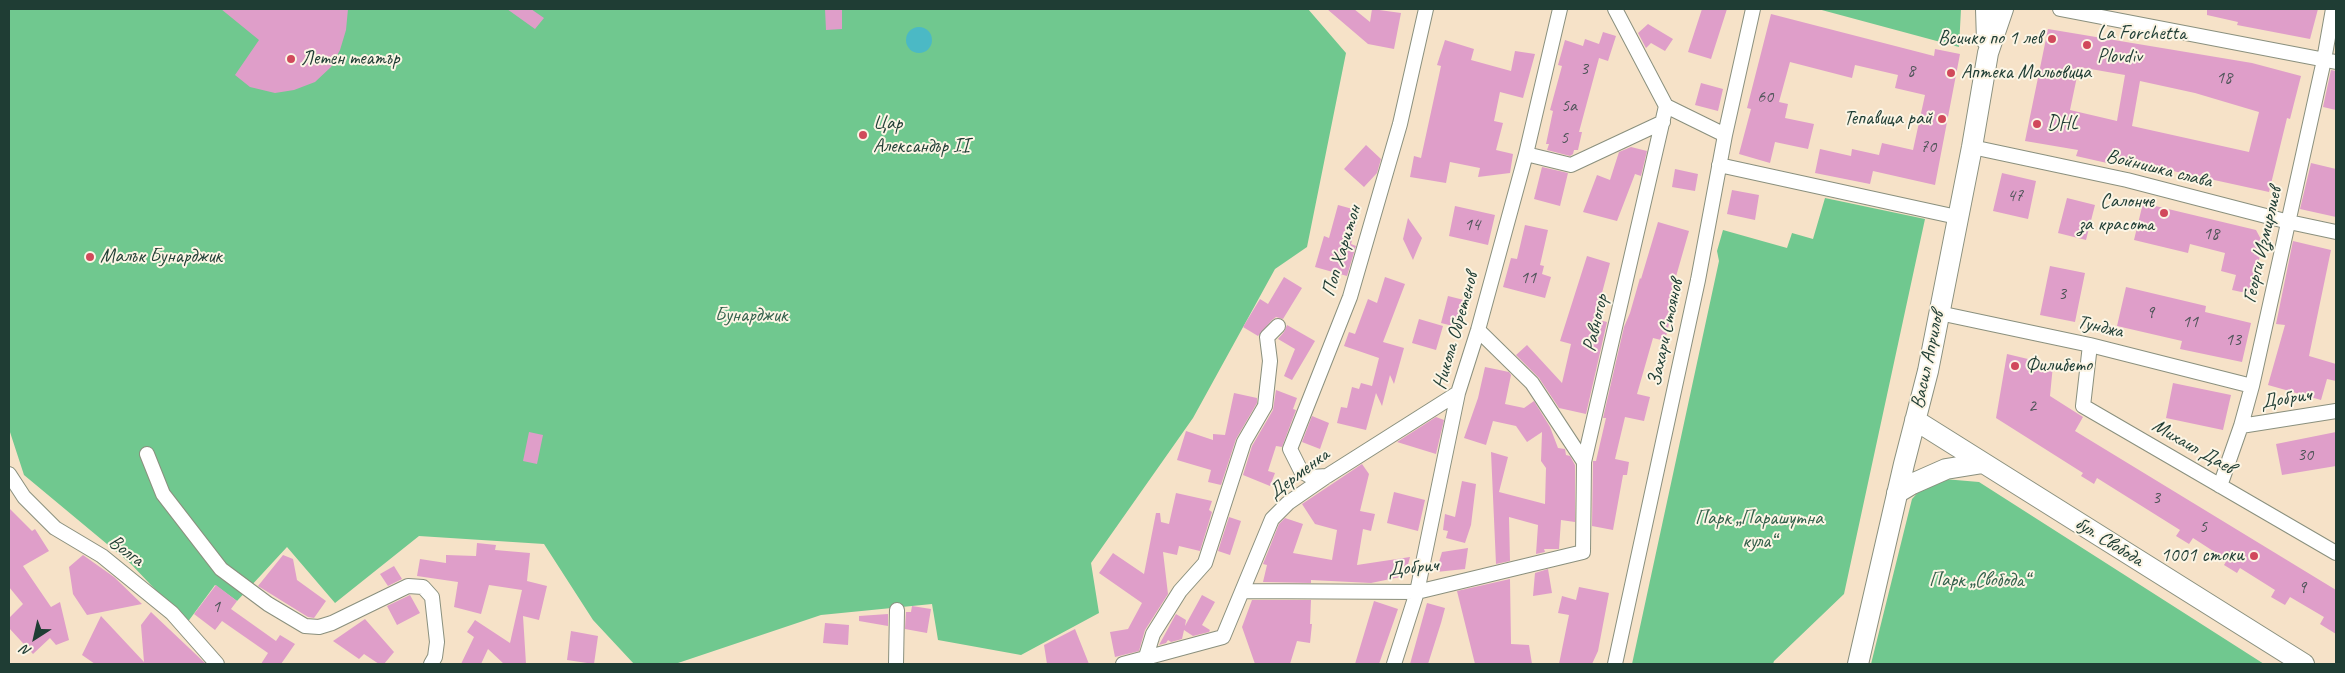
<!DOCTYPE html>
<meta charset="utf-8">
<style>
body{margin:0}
#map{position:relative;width:2345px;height:673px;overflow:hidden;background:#f6e2c8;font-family:Caveat,sans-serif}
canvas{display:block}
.frame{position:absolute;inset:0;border:10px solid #1f3d34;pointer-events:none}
.north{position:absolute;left:10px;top:613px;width:50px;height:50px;-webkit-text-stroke:4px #fcf5e5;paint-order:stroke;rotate:215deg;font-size:14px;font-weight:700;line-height:20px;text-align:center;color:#1f3d34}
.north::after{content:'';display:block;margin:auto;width:18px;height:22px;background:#1f3d34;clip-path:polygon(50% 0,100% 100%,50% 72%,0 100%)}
</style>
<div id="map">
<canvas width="2345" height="673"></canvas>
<div class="frame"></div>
<div class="north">N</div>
</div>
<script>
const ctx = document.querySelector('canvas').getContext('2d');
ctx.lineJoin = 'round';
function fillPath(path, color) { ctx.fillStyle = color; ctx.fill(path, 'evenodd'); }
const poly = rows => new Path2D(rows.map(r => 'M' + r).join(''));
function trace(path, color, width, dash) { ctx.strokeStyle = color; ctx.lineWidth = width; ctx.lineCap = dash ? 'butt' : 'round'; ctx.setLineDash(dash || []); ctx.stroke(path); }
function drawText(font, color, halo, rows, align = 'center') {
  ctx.font = font + ' Caveat,sans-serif'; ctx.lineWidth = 4; ctx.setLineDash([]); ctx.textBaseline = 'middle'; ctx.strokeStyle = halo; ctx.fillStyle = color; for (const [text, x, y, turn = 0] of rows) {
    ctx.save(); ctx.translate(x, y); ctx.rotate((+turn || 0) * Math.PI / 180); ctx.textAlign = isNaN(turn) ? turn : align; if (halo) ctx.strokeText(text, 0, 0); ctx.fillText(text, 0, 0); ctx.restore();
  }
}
fillPath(poly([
 [9,9,1308,9,1346,53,1307,247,1275,269,1193,418,1091,563,1099,613,1021,655,938,640,932,604,821,615,675,664,634,664,593,620,544,544,419,536,335,603,287,547,237,601,215,585,187,623,131,564,24,475,9,429],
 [1818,9,1961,9,1959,47],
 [1825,198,1925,219,1844,594,1774,661,1773,664,1632,664,1719,261,1717,251,1723,230,1787,248,1792,233,1813,239],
 [1944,479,1979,482,2264,664,1871,664,1912,499,1922,488]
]), '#70c88f');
fillPath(poly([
 '906 40a13 13 0 1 1 26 0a13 13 0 1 1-26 0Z'
]), '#4bb9c5');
fillPath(poly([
 [221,9,348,9,346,30,340,50,331,67,315,82,294,90,275,93,250,87,235,75,259,40],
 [507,9,531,9,544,18,535,29],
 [825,9,842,9,842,29,826,30],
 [1327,9,1354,9,1370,22,1372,9,1401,13,1394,49,1368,44],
 [1702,9,1727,9,1711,59,1688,52],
 [2207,9,2318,9,2310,39,2237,25,2238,22,2207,15],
 [1771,14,1934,56,1935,49,1960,54,1935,185,1873,171,1870,184,1815,173,1820,149,1851,156,1852,149,1879,155,1882,143,1913,150,1925,95,1895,88,1898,75,1855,65,1852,78,1790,62,1779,102,1788,104,1785,118,1814,124,1808,149,1775,142,1770,163,1739,154,1751,109,1747,108],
 [1648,24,1673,39,1665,51,1651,43,1646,48,1638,33],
 [2048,29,2252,63,2301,76,2290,119,2287,118,2269,192,2109,157,2107,163,2076,156,2078,150,2025,141],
 [2079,67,2125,75,2117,121,2070,110],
 [2140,81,2195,93,2259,112,2249,152,2132,126],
 [1603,32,1616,36,1608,61,1599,58,1579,132,1582,132,1578,150,1574,150,1573,154,1570,156,1547,150,1549,144,1546,144,1553,111,1550,110,1562,66,1558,65,1565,40,1583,46,1585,39,1599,44],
 [1445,40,1474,49,1471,60,1511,71,1515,51,1535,54,1523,98,1500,92,1494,121,1503,123,1496,150,1513,154,1510,173,1478,177,1480,168,1450,162,1446,183,1410,177,1414,156,1421,158,1441,66,1437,65],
 [2331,70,2336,71,2336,110,2323,107],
 [1701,83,1723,89,1718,111,1695,105],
 [1366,145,1381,159,1377,173,1364,187,1344,169],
 [1631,147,1647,151,1641,176,1635,174,1617,221,1583,212,1597,175,1610,180,1619,152],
 [2311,163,2336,169,2336,217,2300,209],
 [1542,167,1568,173,1560,206,1534,199],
 [1675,169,1698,174,1695,191,1672,187],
 [2002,173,2036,181,2028,219,1993,211],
 [1732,190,1759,195,1755,220,1727,214],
 [2067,198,2095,205,2086,240,2058,233],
 [2143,203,2256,230,2263,243,2251,294,2232,290,2236,275,2221,271,2225,253,2190,244,2188,253,2134,240],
 [1338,205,1360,211,1351,244,1356,246,1347,276,1315,267,1324,236,1329,238],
 [1455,206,1495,215,1488,245,1449,236],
 [1408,218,1422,238,1413,260,1403,239],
 [1658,222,1689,231,1673,287,1677,288,1665,341,1653,338,1637,394,1650,397,1644,421,1625,417,1615,459,1629,462,1627,475,1623,475,1613,530,1592,526,1593,463,1593,461,1596,461,1606,418,1603,418,1624,327,1630,313,1640,278,1641,279],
 [1525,225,1548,230,1540,265,1544,266,1542,274,1551,277,1545,298,1503,287,1511,258,1517,259],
 [2293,241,2331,250,2309,356,2336,364,2336,381,2327,379,2321,400,2268,385,2285,325,2276,324],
 [1587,256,1610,263,1595,319,1607,322,1586,414,1559,408,1539,378,1516,355,1527,345,1562,383,1571,344,1560,341],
 [2050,266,2085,273,2075,322,2040,315],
 [1284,277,1302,288,1283,319,1276,317,1272,320,1258,336,1243,327,1260,299,1268,304],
 [1385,277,1405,284,1383,342,1404,348,1394,384,1390,375,1382,406,1376,393,1366,430,1337,423,1341,407,1347,408,1352,387,1359,389,1361,383,1372,386,1379,358,1344,346,1349,332,1355,334,1368,299,1377,303],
 [2126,287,2206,306,2205,312,2251,323,2242,362,2180,349,2182,341,2117,326],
 [1448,296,1464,300,1457,327,1441,323],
 [1419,319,1443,326,1436,350,1412,343],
 [1287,325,1315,341,1292,380,1284,376,1295,349,1278,339,1284,332],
 [2007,354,2053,365,2050,396,2083,417,2075,431,2336,590,2336,634,2320,624,2324,617,2290,597,2285,605,2271,597,2275,590,2240,568,2237,573,2224,565,2227,560,2193,538,2189,544,2176,536,2180,530,2097,478,2094,484,2081,476,2083,473,1996,418],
 [1485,367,1509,372,1511,375,1505,404,1524,408,1534,401,1550,427,1558,448,1565,449,1566,455,1570,456,1575,465,1575,522,1561,520,1559,549,1544,549,1545,552,1536,554,1538,525,1509,517,1510,561,1496,564,1491,452,1508,457,1499,492,1545,504,1546,468,1541,461,1542,432,1527,442,1516,426,1493,421,1486,445,1464,438,1478,398],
 [2173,383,2231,395,2223,430,2166,418],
 [1276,390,1297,398,1293,409,1296,410,1282,447,1276,446,1268,471,1275,473,1270,486,1243,475,1252,446,1273,410],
 [1234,393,1257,398,1257,403,1236,439,1221,485,1208,482,1211,470,1177,460,1186,431,1213,440,1213,434,1225,435],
 [1312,416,1329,423,1320,449,1302,442],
 [1436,417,1444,420,1436,454,1397,442],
 [529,432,543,435,537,464,523,461],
 [2336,432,2336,466,2282,475,2276,444],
 [1362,464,1369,474,1360,511,1375,514,1371,531,1363,529,1357,565,1410,557,1405,576,1371,583,1311,580,1311,583,1263,582,1267,565,1263,564,1279,524,1285,518,1303,524,1293,553,1332,560,1337,530,1315,524,1302,504],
 [1462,481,1476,484,1471,525,1465,543,1446,538,1448,531,1443,530,1445,514,1455,517],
 [1394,492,1425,500,1418,531,1387,523],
 [1176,493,1212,501,1209,510,1212,512,1200,551,1179,546,1177,555,1163,552,1168,594,1145,630,1139,651,1115,657,1110,632,1128,629,1142,603,1099,573,1113,553,1144,574,1156,513,1160,513,1161,522,1169,524],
 [9,508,32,531,35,529,49,551,23,566,51,607,60,602,69,640,56,645,50,638,33,654,9,628,9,618,23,604,9,587],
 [1229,517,1241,521,1230,555,1218,551],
 [477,543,496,545,495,550,530,553,527,581,547,586,539,620,523,616,526,664,504,664,488,649,481,664,461,664,474,637,467,632,475,620,510,643,522,590,489,585,481,614,454,607,458,582,417,576,420,559,446,563,446,555,476,556],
 [1468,548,1465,569,1436,572,1442,552],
 [83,555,114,577,142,604,87,615,73,594,69,567],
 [283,555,293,559,297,580,326,601,314,618,308,617,258,586],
 [394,566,402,579,388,586,380,574],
 [1548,569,1552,593,1533,596,1535,573],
 [1510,579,1511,644,1529,645,1532,664,1475,664,1457,591],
 [216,585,237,601,231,609,276,641,280,635,295,644,281,664,261,664,268,653,222,621,215,630,194,614],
 [1579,587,1609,593,1598,651,1592,664,1559,664,1569,615,1558,613,1562,596,1576,600],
 [410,595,420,613,397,625,387,606],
 [1202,595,1215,602,1202,625,1210,630,1209,632,1193,636,1184,630,1182,639,1171,642,1168,640,1166,643,1159,645,1176,614,1186,620,1185,626],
 [1252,600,1311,600,1310,624,1312,624,1310,643,1297,641,1290,664,1255,664,1242,627],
 [1374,601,1398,609,1379,664,1355,664],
 [1427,603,1445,608,1441,623,1428,664,1410,664],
 [912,606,931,609,927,633,905,629,906,612,911,612],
 [151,612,206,664,95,664,82,655,101,616,144,662,141,625],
 [888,614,888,626,859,621,859,616],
 [365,619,394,652,384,664,379,664,364,654,359,659,333,641],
 [825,623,849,625,848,645,823,643],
 [1075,629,1089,664,1047,664,1044,645],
 [571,631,598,636,594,664,567,660]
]), '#df9ec9');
const street = poly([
 [1615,9,1666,106,1725,135],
 [2060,9,2336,62],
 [1972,147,2127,180,2289,222,2336,232],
 [1526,154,1571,165,1663,122],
 [1719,165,1957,217],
 [1939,313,2090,345,2252,386],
 [1478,330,1532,383,1584,462],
 [2090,345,2083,406,2336,553],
 [2241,426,2336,411],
 [147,454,163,494,221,569,268,604,305,626,319,627,332,623,408,586,423,587,432,597,437,642,435,657,431,664],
 [9,474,24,497,55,528,102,556,172,613,217,664],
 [1327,476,1311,477,1301,471,1290,449,1350,297,1400,124,1426,9],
 [2220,486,2241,426,2252,386,2324,60,2333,9],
 [1243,591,1417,592,1583,552,1584,462,1666,106],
 [1145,660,1153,634,1180,591,1205,563,1244,442,1265,406,1270,361,1267,337,1278,326],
 [896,664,897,610],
 [1123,664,1223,637,1272,519,1288,503,1327,476,1458,393],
 [1394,664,1417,592,1458,393,1478,330,1526,154,1560,9],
 [1615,664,1698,280,1725,135,1753,9]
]);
const secondary = poly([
 [1986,9,1987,41],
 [1915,420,2304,664],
 [1897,493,1912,484,1946,469,1983,463],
 [1858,664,1904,464,1928,371,1972,147,1988,53,2003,9]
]);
trace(street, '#8a907e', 16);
trace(secondary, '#8a907e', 22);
trace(street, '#fff', 14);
trace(secondary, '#fff', 20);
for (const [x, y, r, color] of [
 [2052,39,5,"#d1495b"],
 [2087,45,5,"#d1495b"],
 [291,59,5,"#d1495b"],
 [1951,73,5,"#d1495b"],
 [1942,119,5,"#d1495b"],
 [2037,124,5,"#d1495b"],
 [863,135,5,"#d1495b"],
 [2164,213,5,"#d1495b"],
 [90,257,5,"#d1495b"],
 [2015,366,5,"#d1495b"],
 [2254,556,5,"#d1495b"]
]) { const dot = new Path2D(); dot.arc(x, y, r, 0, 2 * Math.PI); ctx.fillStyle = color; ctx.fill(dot); trace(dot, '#fcf5e5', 2); }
drawText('18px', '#4f5559', null, [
 ["3",1584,69],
 ["8",1911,71],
 ["18",2224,78],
 ["60",1765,97],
 ["5а",1569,106],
 ["5",1564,138],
 ["70",1928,147],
 ["47",2015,196],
 ["14",1472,225],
 ["18",2211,234],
 ["11",1528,278],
 ["3",2062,294],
 ["9",2150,313],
 ["11",2190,322],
 ["13",2233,340],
 ["2",2032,406],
 ["30",2305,455],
 ["3",2156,498],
 ["5",2203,527],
 ["9",2302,588],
 ["1",216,607]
]);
drawText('20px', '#1f3d34', '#fcf5e5', [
 ["La Forchetta",2097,34],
 ["Plovdiv",2097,57],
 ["Всичко по 1 лев",2042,39,"right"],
 ["Летен театър",301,59],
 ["Аптека Мальовица",1961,73],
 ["Тепавица рай",1932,119,"right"],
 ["Цар",873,124],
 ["Александър II",873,147],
 ["DHL",2047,124],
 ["Салонче",2154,202,"right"],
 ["за красота",2154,225,"right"],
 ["Малък Бунарджик",100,257],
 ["Филибето",2025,366],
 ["1001 стоки",2244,556,"right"]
], 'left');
drawText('20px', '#1f3d34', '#fcf5e5', [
 ["Войнишка слава",2159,169,14],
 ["Георги Измирлиев",2263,245,-77],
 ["Поп Харитон",1342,251,-73],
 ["Равногор",1596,323,-77],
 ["Тунджа",2100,327,13],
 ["Никола Обретенов",1456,331,-74],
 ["Захари Стоянов",1666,333,-78],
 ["Васил Априлов",1928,360,-78],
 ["Добрич",2286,399,-9],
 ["Михаил Даев",2193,447,30],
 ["Дерменка",1299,474,-37],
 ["бул. Свобода",2109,542,32],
 ["Волга",126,551,37],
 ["Добрич",1413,568,-6]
]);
drawText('20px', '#33604b', '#fcf5e5', [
 ["Бунарджик",751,316],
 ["Парк „Парашутна",1759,519],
 ["кула“",1759,542],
 ["Парк „Свобода“",1979,581]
]);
</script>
